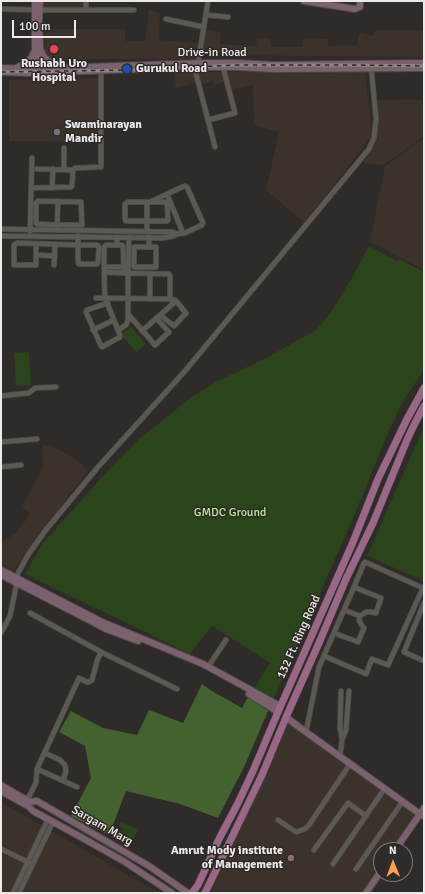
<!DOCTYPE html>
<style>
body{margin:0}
#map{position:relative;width:425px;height:894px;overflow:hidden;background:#2f2b29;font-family:Signika,sans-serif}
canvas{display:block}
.frame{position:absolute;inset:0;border:2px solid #eceae8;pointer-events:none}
.north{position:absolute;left:373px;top:842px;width:40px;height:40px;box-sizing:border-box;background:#2f2b29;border:1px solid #7b7775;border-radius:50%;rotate:359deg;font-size:11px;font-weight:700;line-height:16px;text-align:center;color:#eceae8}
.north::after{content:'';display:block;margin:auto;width:14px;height:18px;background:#fb9e52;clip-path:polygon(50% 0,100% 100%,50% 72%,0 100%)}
.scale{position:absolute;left:12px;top:20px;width:64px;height:18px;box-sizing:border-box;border:2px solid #eceae8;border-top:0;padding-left:5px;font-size:12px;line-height:14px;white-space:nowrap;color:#eceae8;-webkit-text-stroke:3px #2f2b29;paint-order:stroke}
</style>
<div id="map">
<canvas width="425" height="894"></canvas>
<div class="frame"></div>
<div class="north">N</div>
<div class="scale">100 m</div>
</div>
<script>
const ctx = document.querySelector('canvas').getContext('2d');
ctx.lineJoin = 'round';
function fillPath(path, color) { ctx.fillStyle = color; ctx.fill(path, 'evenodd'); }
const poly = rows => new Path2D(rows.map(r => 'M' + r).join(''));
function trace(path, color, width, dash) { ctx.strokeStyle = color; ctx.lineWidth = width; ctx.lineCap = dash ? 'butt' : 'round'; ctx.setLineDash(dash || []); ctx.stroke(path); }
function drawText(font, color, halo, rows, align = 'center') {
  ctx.font = font + ' Signika,sans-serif'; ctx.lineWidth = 3; ctx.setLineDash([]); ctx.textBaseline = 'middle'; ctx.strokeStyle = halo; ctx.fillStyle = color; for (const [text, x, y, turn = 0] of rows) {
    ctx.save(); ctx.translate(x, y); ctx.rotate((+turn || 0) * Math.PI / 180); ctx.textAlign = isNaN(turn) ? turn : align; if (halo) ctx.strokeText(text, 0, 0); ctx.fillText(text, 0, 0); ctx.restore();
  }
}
fillPath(poly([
 [43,1,85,1,85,8,43,7],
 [149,9,160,13,159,40,200,43,197,59,127,59,50,60,45,57,44,29,125,29,125,41,145,41],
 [205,30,221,33,220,44,256,46,257,38,270,39,271,47,302,47,303,38,328,39,328,46,356,45,360,33,374,36,375,30,423,30,423,57,201,55],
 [253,71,365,71,372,136,304,223,266,190,279,132,254,125,253,85,232,89,229,81,215,85,213,81,197,86,196,83,176,88,174,73],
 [101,78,101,142,9,141,9,80],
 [417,99,424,100,424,137,384,165,363,163,376,142,377,118,376,100],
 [424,138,424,270,370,241,385,166],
 [42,445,58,449,75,459,88,470,12,573,1,567,1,542,16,533,30,514,22,507,43,467],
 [287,723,416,814,391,850,381,850,381,865,362,893,211,893],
 [1,802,149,887,160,893,1,893]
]), '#3a322b');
fillPath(poly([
 [369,246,397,261,399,259,424,272,424,370,402,403,388,433,354,516,274,698,254,689,270,663,212,626,190,654,25,574,42,544,113,465,138,440,193,396,216,382,270,356,316,330,331,312,353,276],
 [131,327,146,344,136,352,121,335],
 [29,352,31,385,16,386,14,353],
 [424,426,424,581,367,556],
 [121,822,138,830,132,841,120,835,123,828,119,826]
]), '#2b441b');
fillPath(poly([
 [202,684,212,691,242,708,248,697,268,711,244,767,218,818,180,804,126,791,109,835,71,816,91,778,85,746,59,732,71,711,103,728,137,735,149,710,183,723]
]), '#436230');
const street = poly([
 [1,9,39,10,134,10],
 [86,10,86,1],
 [206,15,228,17],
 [166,19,204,27],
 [198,63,208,1],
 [194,66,215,147],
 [208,120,235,113,223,67],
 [75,168,101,167,101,70],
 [64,169,64,148],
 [31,188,71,187,72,186,73,171,72,170,37,169],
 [52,188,53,169],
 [167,194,183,233],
 [38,201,81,202,82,225,57,225,37,224,36,223,36,203,38,201],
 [128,202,167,202,168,220,167,221,126,221,125,219,125,204,128,202],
 [57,227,58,201],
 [1,229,173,232,177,234],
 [30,231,32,158],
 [147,231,147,202],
 [1,236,163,238,174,236,177,234,185,233,202,225,203,223,187,187,185,186,182,187,150,202],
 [117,237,117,245,122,245,123,246,124,273],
 [129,237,128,273,128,320,126,325,118,330,105,298,104,272,124,273,128,273,168,274,169,274,170,276,170,299],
 [36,244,36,265,14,265,14,245,17,243,78,245,78,262,79,264,97,264,98,262,99,247,97,245,78,245,78,236],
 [149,247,134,247,134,267,156,267,156,247,149,247,149,237],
 [36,255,55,256],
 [54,265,55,244],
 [104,267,104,249,105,246,106,245,117,245],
 [104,269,104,267,124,267],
 [150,274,150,298],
 [96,298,169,299,174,300,177,302,186,313,174,326,160,315],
 [108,303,87,310,86,312,101,346,102,347,120,337,120,335,118,330],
 [128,314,155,345,169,332,156,318],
 [93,330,114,320],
 [142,331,176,301],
 [1,396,29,393,35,388,56,387],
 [1,442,37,439],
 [1,467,21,465],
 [424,603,404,652,424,661],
 [344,610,360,616],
 [30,613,101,652],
 [1,633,10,616,16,587,18,573,28,555,45,531,98,467,185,371,369,149,374,138,376,118,371,66],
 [334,633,358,642,364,628,361,624,359,620,360,616,366,612,371,612,376,613,381,598,354,587],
 [208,667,226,640],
 [341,691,340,728,342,740],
 [306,732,319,667,354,587,364,563,365,562,423,588,388,665,372,659,366,674,324,656],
 [45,753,60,760,65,765,66,771,63,781],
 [340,757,342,740,346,730,349,691],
 [37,769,77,787],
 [27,800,36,783,37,769,79,678,87,682,89,682,92,680,97,661,101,652,177,689],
 [278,820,296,832,305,829,309,825,350,764],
 [1,849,30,863],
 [314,850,348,803,366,816],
 [333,864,385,788],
 [356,869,403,801],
 [13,893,48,819],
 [19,893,53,822]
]);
const secondary = poly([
 [40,1,39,19,41,71],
 [304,1,355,9,360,7,360,1],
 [41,51,44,57,50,62,61,66],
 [1,68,28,69,202,63,238,63,273,65,424,63],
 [16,68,26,63,31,58,34,52],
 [35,71,35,1],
 [1,72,28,73,202,67,238,67,272,69,424,68],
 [1,570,102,622,203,664,280,706],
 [1,575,89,620,106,629,138,641],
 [249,694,278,712],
 [286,717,299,727,420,814,424,808],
 [1,785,30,802,37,801,149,866,188,893],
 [1,791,28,806,33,811,79,836,125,862,172,893],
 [395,850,420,814,424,816],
 [366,893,381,871]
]);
const primary = poly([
 [192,893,198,885,220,837,237,805,253,771,278,712,353,542,378,479,407,419,424,388],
 [205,893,262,775,287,715,319,643,346,579,373,523,407,440,415,423,424,406]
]);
trace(street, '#4a4745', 6);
trace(secondary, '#4a4745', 8);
trace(primary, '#4a4745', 8);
trace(street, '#5c5955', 4.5);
trace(secondary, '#7b606e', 6);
trace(primary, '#9a6787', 7);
const rail = poly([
 [1,72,127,70,238,65,352,65,424,66]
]);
trace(rail, '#8a8785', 3);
trace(rail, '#2f2b29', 1.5, [4.5]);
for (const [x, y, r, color] of [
 [54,49,5,"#e0444e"],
 [127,69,5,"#1a4fb4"],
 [57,132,4,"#6b7280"],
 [291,858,4,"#8d6e63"]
]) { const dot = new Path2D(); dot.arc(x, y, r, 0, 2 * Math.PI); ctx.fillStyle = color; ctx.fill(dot); trace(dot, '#2f2b29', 1.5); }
drawText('12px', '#eceae8', '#2f2b29', [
 ["Drive-in Road",212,53],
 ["132 Ft. Ring Road",299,637,-66],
 ["Sargam Marg",102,826,30]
]);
drawText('bold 12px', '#eceae8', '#2f2b29', [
 ["Rushabh Uro",54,64,"center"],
 ["Hospital",54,78,"center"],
 ["Gurukul Road",136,69],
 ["Swaminarayan",65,125],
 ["Mandir",65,139],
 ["Amrut Mody institute",283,851,"right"],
 ["of Management",283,865,"right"]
], 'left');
drawText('12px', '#b7e99c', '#2f2b29', [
 ["GMDC Ground",230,513]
]);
</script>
